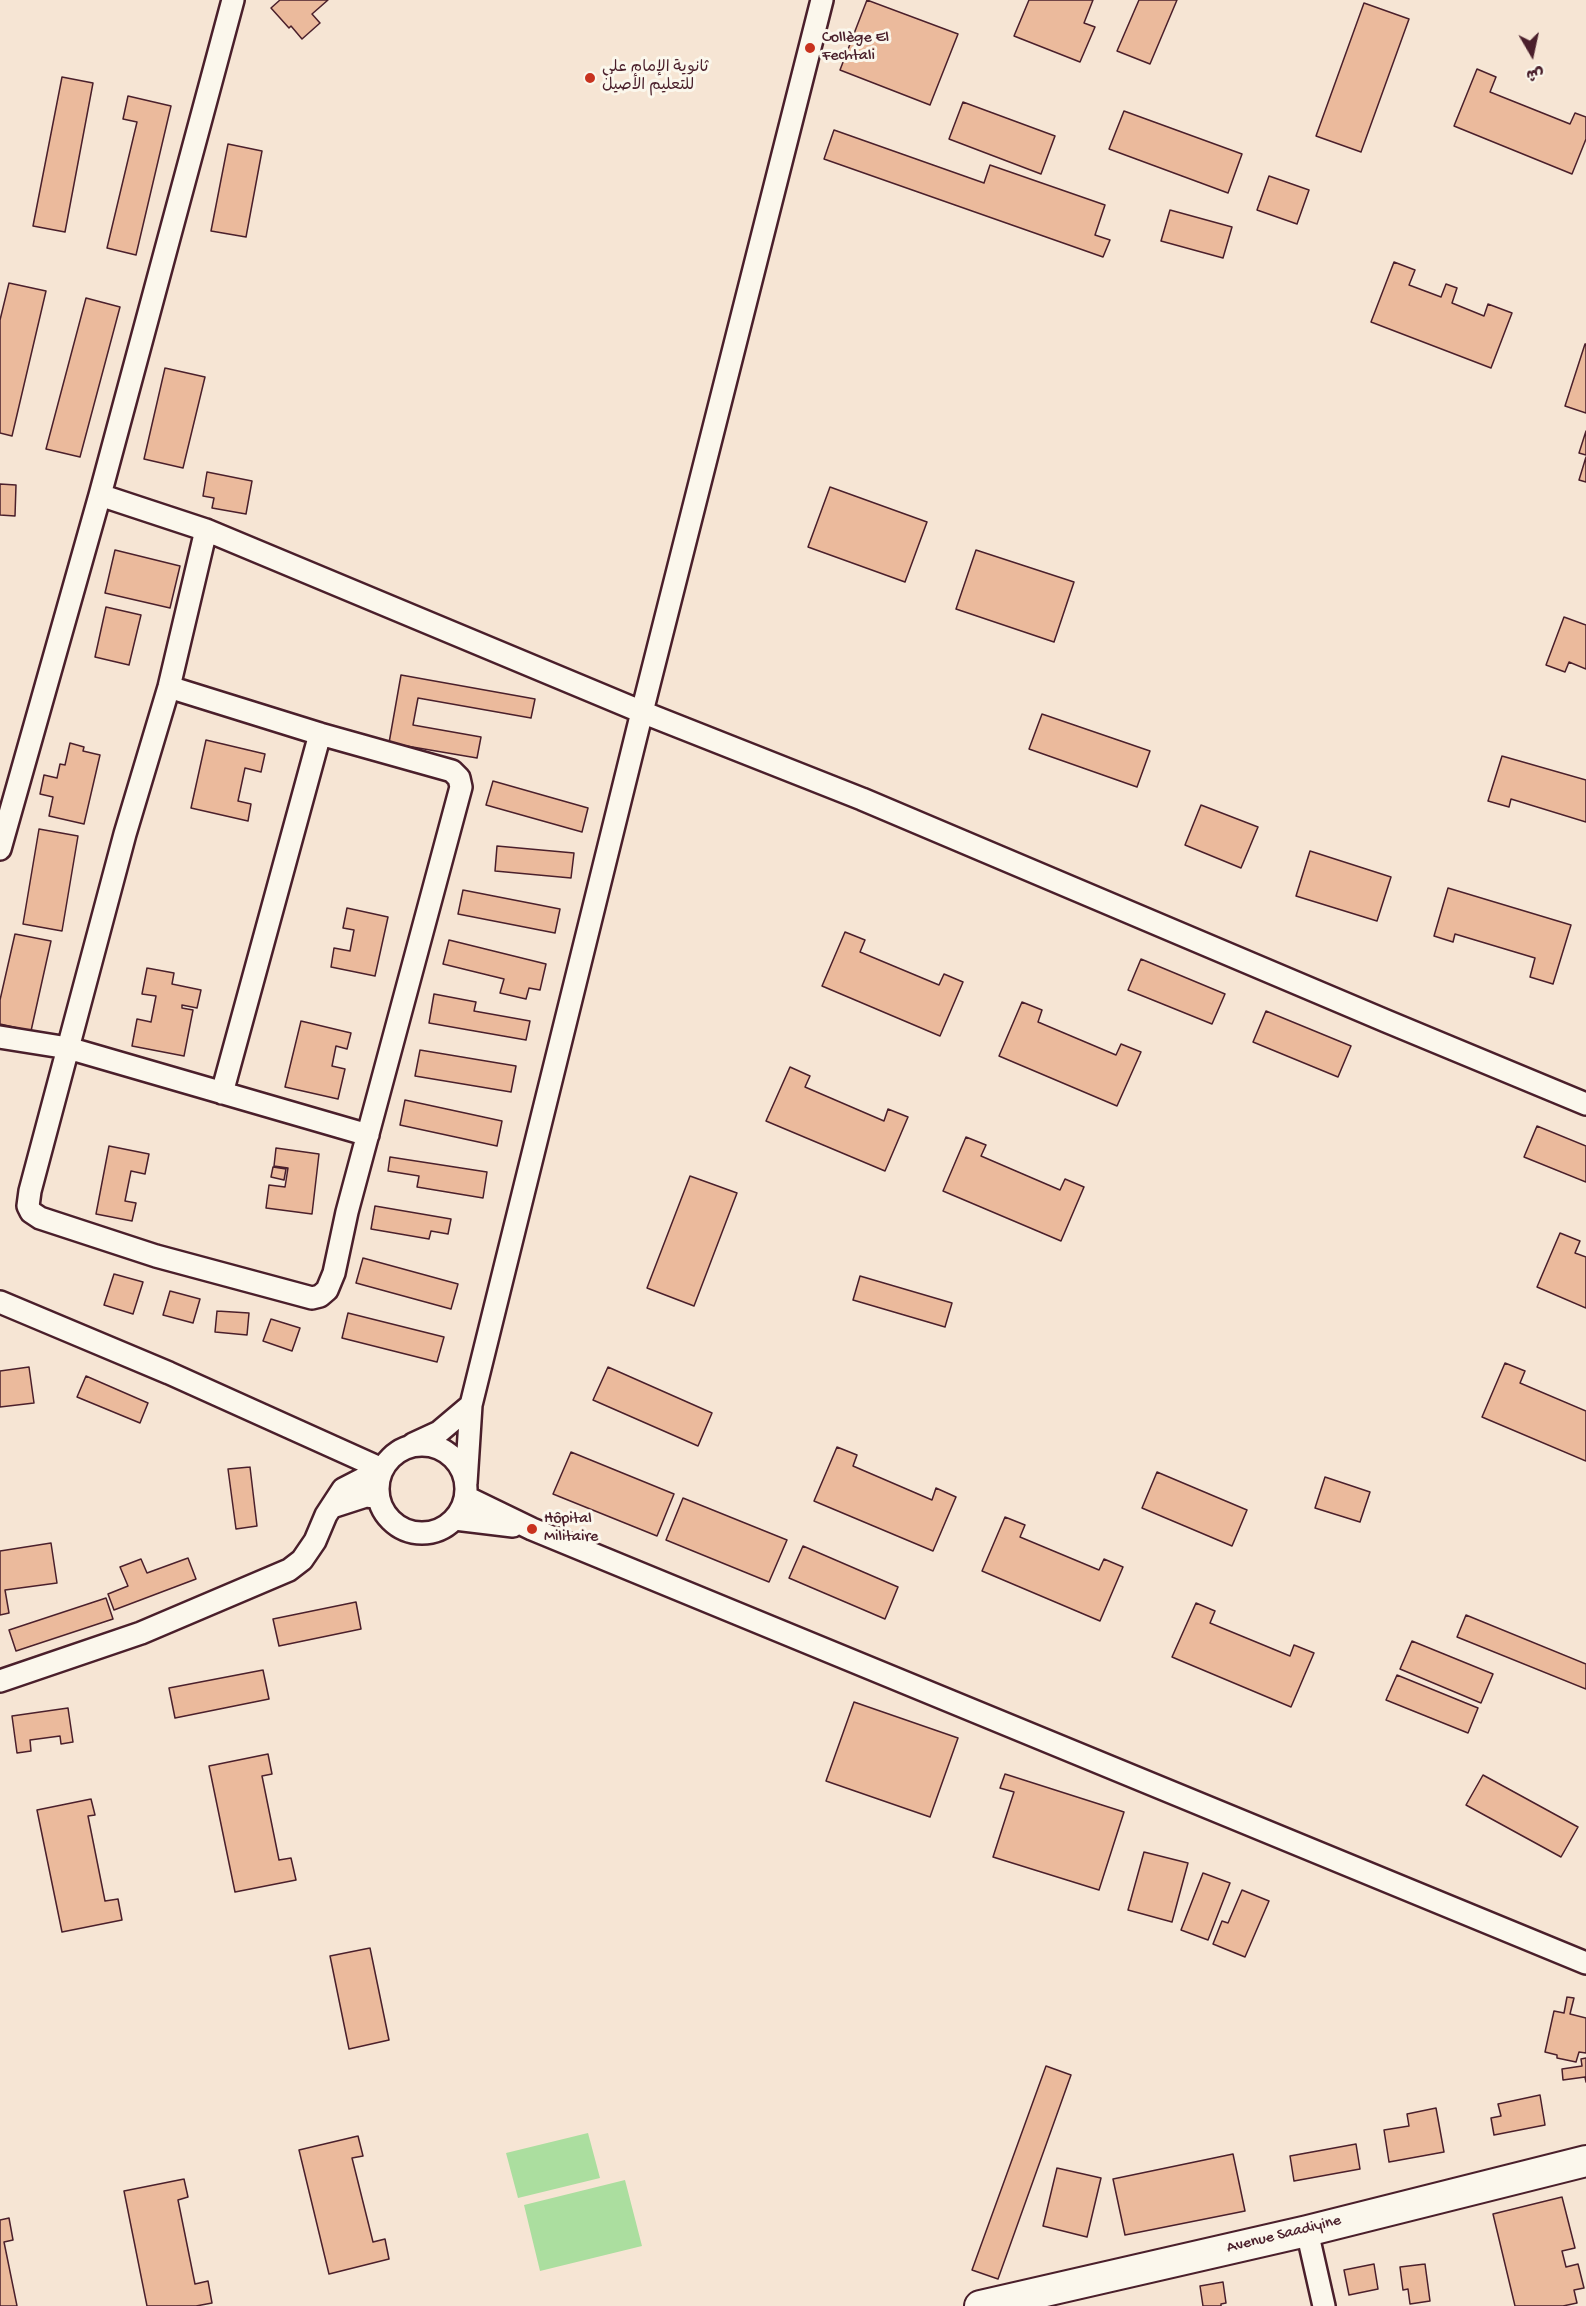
<!DOCTYPE html>
<meta charset="utf-8">
<style>
body{margin:0}
#map{position:relative;width:1586px;height:2306px;overflow:hidden;background:#f6e5d4;font-family:"Gochi Hand","Playpen Sans Arabic",sans-serif}
canvas{display:block}
.north{position:absolute;left:1502px;top:24px;width:60px;height:60px;-webkit-text-stroke:4px #fbf7ec;paint-order:stroke;rotate:171deg;font-size:16px;font-weight:700;line-height:24px;text-align:center;color:#4a1f2b}
.north::after{content:'';display:block;margin:auto;width:21px;height:27px;background:#4a1f2b;clip-path:polygon(50% 0,100% 100%,50% 72%,0 100%)}
</style>
<div id="map">
<canvas width="1586" height="2306"></canvas>
<div class="north">ش</div>
</div>
<script>
const ctx = document.querySelector('canvas').getContext('2d');
ctx.lineJoin = 'round';
function fillPath(path, color) { ctx.fillStyle = color; ctx.fill(path, 'evenodd'); }
const poly = rows => new Path2D(rows.map(r => 'M' + r).join(''));
function trace(path, color, width, dash) { ctx.strokeStyle = color; ctx.lineWidth = width; ctx.lineCap = dash ? 'butt' : 'round'; ctx.setLineDash(dash || []); ctx.stroke(path); }
function drawText(font, color, halo, rows, align = 'center') {
  ctx.font = font + ' "Gochi Hand","Playpen Sans Arabic",sans-serif'; ctx.lineWidth = 6; ctx.setLineDash([]); ctx.textBaseline = 'middle'; ctx.strokeStyle = halo; ctx.fillStyle = color; for (const [text, x, y, turn = 0] of rows) {
    ctx.save(); ctx.translate(x, y); ctx.rotate((+turn || 0) * Math.PI / 180); ctx.textAlign = isNaN(turn) ? turn : align; if (halo) ctx.strokeText(text, 0, 0); ctx.fillText(text, 0, 0); ctx.restore();
  }
}
fillPath(poly([
 [588,2133,600,2178,518,2198,506,2153],
 [625,2180,642,2246,540,2271,524,2205]
]), '#abde9f');
const building = poly([
 [280,0,328,0,312,14,320,23,302,39,291,26,289,28,271,8,280,0],
 [867,0,958,34,930,105,840,70,867,0],
 [1029,0,1093,0,1084,23,1095,27,1080,62,1014,36,1029,0],
 [1139,0,1177,0,1150,64,1117,51,1139,0],
 [1364,3,1409,19,1361,152,1316,136,1364,3],
 [1477,69,1496,77,1490,92,1570,124,1575,113,1586,117,1586,139,1572,174,1454,126,1477,69],
 [62,77,93,83,65,232,33,226,62,77],
 [128,96,171,106,136,255,107,248,137,122,123,119,128,96],
 [963,102,1055,136,1041,174,949,139,963,102],
 [1124,111,1242,154,1228,193,1109,149,1124,111],
 [834,130,984,183,990,165,1105,205,1095,235,1110,240,1103,257,824,159,834,130],
 [228,144,262,151,246,237,211,231,228,144],
 [1269,176,1309,190,1297,224,1257,210,1269,176],
 [1170,210,1232,227,1223,258,1161,241,1170,210],
 [1394,262,1415,270,1409,285,1441,297,1446,284,1457,288,1452,303,1484,316,1488,304,1512,313,1491,368,1371,322,1394,262],
 [9,283,46,291,12,436,0,433,0,320,9,283],
 [86,298,120,307,80,457,46,449,86,298],
 [1585,344,1586,344,1586,413,1565,406,1585,344],
 [165,368,205,377,183,468,144,459,165,368],
 [1586,431,1586,455,1579,453,1586,431],
 [1586,457,1586,482,1579,480,1586,457],
 [207,472,252,481,246,514,212,508,214,498,203,496,207,472],
 [0,484,16,485,15,516,0,515,0,484],
 [830,487,927,522,905,582,808,547,830,487],
 [115,550,180,566,170,608,105,593,115,550],
 [976,550,1074,582,1054,642,956,609,976,550],
 [106,607,141,615,129,665,95,657,106,607],
 [1564,617,1586,625,1586,669,1569,662,1565,672,1546,665,1564,617],
 [401,675,535,699,531,718,418,698,413,725,481,737,477,758,389,743,401,675],
 [1042,714,1150,751,1137,787,1029,749,1042,714],
 [206,740,265,754,261,772,245,768,238,801,251,804,248,821,191,808,206,740],
 [70,743,84,747,83,751,100,755,84,824,49,816,53,797,40,794,44,775,57,778,60,764,65,765,70,743],
 [1502,756,1586,780,1586,822,1511,799,1509,807,1488,801,1502,756],
 [493,781,588,808,582,832,486,805,493,781],
 [1201,805,1258,827,1241,868,1185,845,1201,805],
 [39,829,78,836,62,931,23,924,39,829],
 [497,846,574,853,571,878,495,871,497,846],
 [1310,851,1391,877,1377,921,1296,896,1310,851],
 [1448,888,1571,925,1553,984,1530,977,1535,958,1455,934,1453,942,1434,936,1448,888],
 [463,890,560,909,555,933,458,914,463,890],
 [347,908,388,917,375,976,331,967,334,948,350,951,354,930,343,928,347,908],
 [845,932,865,940,860,952,939,985,944,974,963,982,940,1036,822,986,845,932],
 [15,934,51,941,31,1031,0,1024,0,1000,15,934],
 [449,940,546,964,540,990,529,988,526,999,500,993,504,979,443,964,449,940],
 [1141,959,1225,994,1212,1024,1128,990,1141,959],
 [147,968,174,973,172,984,201,990,197,1008,182,1005,182,1008,193,1010,184,1056,132,1046,137,1019,151,1022,156,996,142,994,147,968],
 [434,994,476,1002,474,1011,530,1021,526,1040,429,1023,434,994],
 [1022,1002,1042,1010,1038,1022,1116,1055,1121,1044,1141,1052,1117,1106,999,1056,1022,1002],
 [1266,1011,1351,1046,1338,1077,1253,1042,1266,1011],
 [301,1021,351,1033,347,1049,336,1046,332,1066,345,1069,338,1099,285,1087,301,1021],
 [420,1050,516,1066,511,1092,415,1076,420,1050],
 [790,1067,810,1076,805,1087,884,1121,888,1109,908,1117,885,1171,766,1121,790,1067],
 [405,1100,502,1121,497,1146,400,1125,405,1100],
 [1537,1126,1586,1146,1586,1182,1524,1157,1537,1126],
 [966,1137,986,1145,981,1156,1060,1190,1065,1179,1084,1187,1061,1241,943,1191,966,1137],
 [109,1146,149,1154,145,1174,131,1171,125,1201,136,1203,132,1221,96,1214,109,1146],
 [276,1148,319,1154,312,1214,266,1208,269,1185,285,1187,288,1168,274,1166,276,1148],
 [390,1157,487,1172,483,1198,417,1187,419,1176,388,1171,390,1157],
 [273,1167,286,1169,284,1180,271,1177,273,1167],
 [690,1176,737,1193,694,1306,647,1288,690,1176],
 [375,1206,451,1219,448,1234,431,1231,429,1239,371,1229,375,1206],
 [1560,1233,1580,1241,1575,1253,1586,1257,1586,1308,1537,1287,1560,1233],
 [363,1258,458,1284,451,1309,356,1283,363,1258],
 [114,1274,143,1282,133,1314,104,1305,114,1274],
 [860,1276,952,1303,945,1327,853,1300,860,1276],
 [170,1291,200,1299,193,1323,163,1315,170,1291],
 [217,1311,249,1313,247,1335,215,1332,217,1311],
 [348,1313,444,1337,437,1362,342,1338,348,1313],
 [271,1319,300,1328,292,1351,263,1341,271,1319],
 [1505,1363,1525,1371,1520,1383,1586,1411,1586,1461,1482,1417,1505,1363],
 [29,1367,34,1403,0,1407,0,1371,29,1367],
 [608,1367,712,1413,698,1446,593,1400,608,1367],
 [86,1376,148,1403,140,1423,77,1397,86,1376],
 [837,1447,857,1455,853,1466,932,1500,936,1488,956,1497,933,1551,814,1501,837,1447],
 [571,1452,674,1494,657,1536,553,1494,571,1452],
 [250,1467,257,1526,236,1529,228,1469,250,1467],
 [1157,1472,1247,1510,1232,1546,1142,1508,1157,1472],
 [1325,1477,1370,1492,1360,1522,1315,1508,1325,1477],
 [683,1498,787,1540,769,1582,666,1540,683,1498],
 [1005,1517,1025,1525,1020,1537,1099,1570,1104,1559,1123,1567,1100,1621,982,1571,1005,1517],
 [51,1543,57,1583,5,1590,9,1613,0,1615,0,1551,51,1543],
 [803,1546,898,1587,885,1619,789,1578,803,1546],
 [188,1558,196,1579,114,1610,108,1594,128,1586,120,1567,141,1559,147,1573,188,1558],
 [106,1598,113,1619,16,1651,9,1630,106,1598],
 [356,1602,361,1629,279,1646,273,1619,356,1602],
 [1196,1603,1215,1611,1210,1623,1290,1656,1294,1645,1314,1653,1291,1707,1172,1657,1196,1603],
 [1466,1615,1586,1664,1586,1689,1457,1637,1466,1615],
 [1412,1641,1493,1674,1481,1703,1400,1669,1412,1641],
 [263,1670,269,1699,175,1718,169,1688,263,1670],
 [1397,1675,1478,1708,1468,1733,1386,1700,1397,1675],
 [854,1702,958,1738,930,1817,826,1781,854,1702],
 [68,1708,73,1742,61,1744,60,1736,30,1740,31,1751,17,1753,12,1716,68,1708],
 [268,1754,272,1774,262,1776,279,1860,291,1858,296,1880,235,1892,209,1766,268,1754],
 [1005,1774,1124,1812,1099,1890,993,1857,1014,1792,1000,1788,1005,1774],
 [1483,1775,1578,1827,1561,1857,1466,1805,1483,1775],
 [91,1799,95,1815,88,1816,105,1901,118,1899,122,1920,62,1932,37,1810,91,1799],
 [1144,1852,1188,1863,1172,1922,1128,1910,1144,1852],
 [1203,1873,1230,1883,1208,1940,1181,1930,1203,1873],
 [1242,1890,1269,1901,1245,1957,1213,1944,1222,1921,1228,1923,1242,1890],
 [370,1948,389,2040,349,2049,330,1956,370,1948],
 [1567,1997,1574,1998,1570,2014,1586,2018,1586,2053,1579,2052,1576,2062,1557,2058,1557,2055,1545,2052,1554,2011,1564,2013,1567,1997],
 [1586,2058,1586,2082,1585,2077,1563,2080,1562,2069,1582,2066,1581,2059,1586,2058],
 [1046,2066,1071,2075,998,2279,972,2270,1046,2066],
 [1540,2095,1545,2125,1494,2135,1491,2118,1501,2116,1498,2104,1540,2095],
 [1436,2108,1444,2152,1389,2162,1384,2130,1409,2126,1407,2114,1436,2108],
 [358,2136,363,2156,352,2158,373,2242,385,2239,389,2259,329,2274,299,2150,358,2136],
 [1356,2144,1360,2169,1294,2181,1290,2156,1356,2144],
 [1233,2154,1245,2211,1125,2235,1113,2179,1233,2154],
 [1057,2168,1101,2178,1087,2237,1043,2226,1057,2168],
 [184,2179,188,2197,178,2200,195,2284,208,2281,212,2303,196,2306,147,2306,124,2191,184,2179],
 [1562,2197,1575,2248,1562,2251,1566,2267,1578,2264,1584,2288,1574,2290,1577,2303,1563,2306,1515,2306,1493,2214,1562,2197],
 [9,2218,13,2240,4,2242,17,2306,0,2306,0,2220,9,2218],
 [1374,2264,1378,2289,1349,2295,1344,2270,1374,2264],
 [1425,2264,1430,2301,1410,2304,1408,2289,1403,2290,1400,2267,1425,2264],
 [1223,2282,1226,2303,1221,2304,1221,2306,1203,2306,1200,2286,1223,2282]
]);
fillPath(building, '#ebba9c');
trace(building, '#4a1f2b', 1.5);
const street = poly([
 [100,495,206,530,642,712,862,799,1386,1021,1586,1104],
 [169,687,320,734,452,771,459,778,461,787,347,1212,334,1273,327,1290,320,1296,312,1298,156,1256,40,1218,31,1212,28,1206,30,1191,125,834,169,687,206,530],
 [0,849,100,495,233,0],
 [0,1037,68,1048,368,1135],
 [222,1093,320,734],
 [0,1302,169,1373,382,1469],
 [413,1444,439,1432,471,1405],
 '378 1489a44 44 0 1 1 88 0a44 44 0 1 1-88 0Z',
 [466,1483,471,1405,642,712,822,0],
 [466,1497,532,1529,1586,1963],
 [332,1507,366,1496,375,1497,378,1500],
 [455,1519,513,1526],
 [0,1681,141,1633,289,1570,302,1560,315,1541,326,1515,343,1489,382,1469],
 [1307,2231,1324,2306]
]);
const secondary = poly([
 [980,2306,1307,2231,1586,2161]
]);
trace(street, '#4a1f2b', 26);
trace(secondary, '#4a1f2b', 34);
trace(street, '#fbf7ec', 21);
trace(secondary, '#fbf7ec', 30);
for (const [x, y, r, color] of [
 [810,48,6,"#c8321e"],
 [590,78,6,"#c8321e"],
 [532,1529,6,"#c8321e"]
]) { const dot = new Path2D(); dot.arc(x, y, r, 0, 2 * Math.PI); ctx.fillStyle = color; ctx.fill(dot); trace(dot, '#fbf7ec', 2); }
drawText('16px', '#4a1f2b', '#fbf7ec', [
 ["Collège El",822,39],
 ["Fechtali",822,57],
 ["ثانوية الإمام علي",602,69],
 ["للتعليم الأصيل",602,87],
 ["Hôpital",544,1520],
 ["Militaire",544,1538]
], 'left');
drawText('16px', '#4a1f2b', '#fbf7ec', [
 ["Avenue Saadiyine",1284,2235,-14]
]);
</script>
